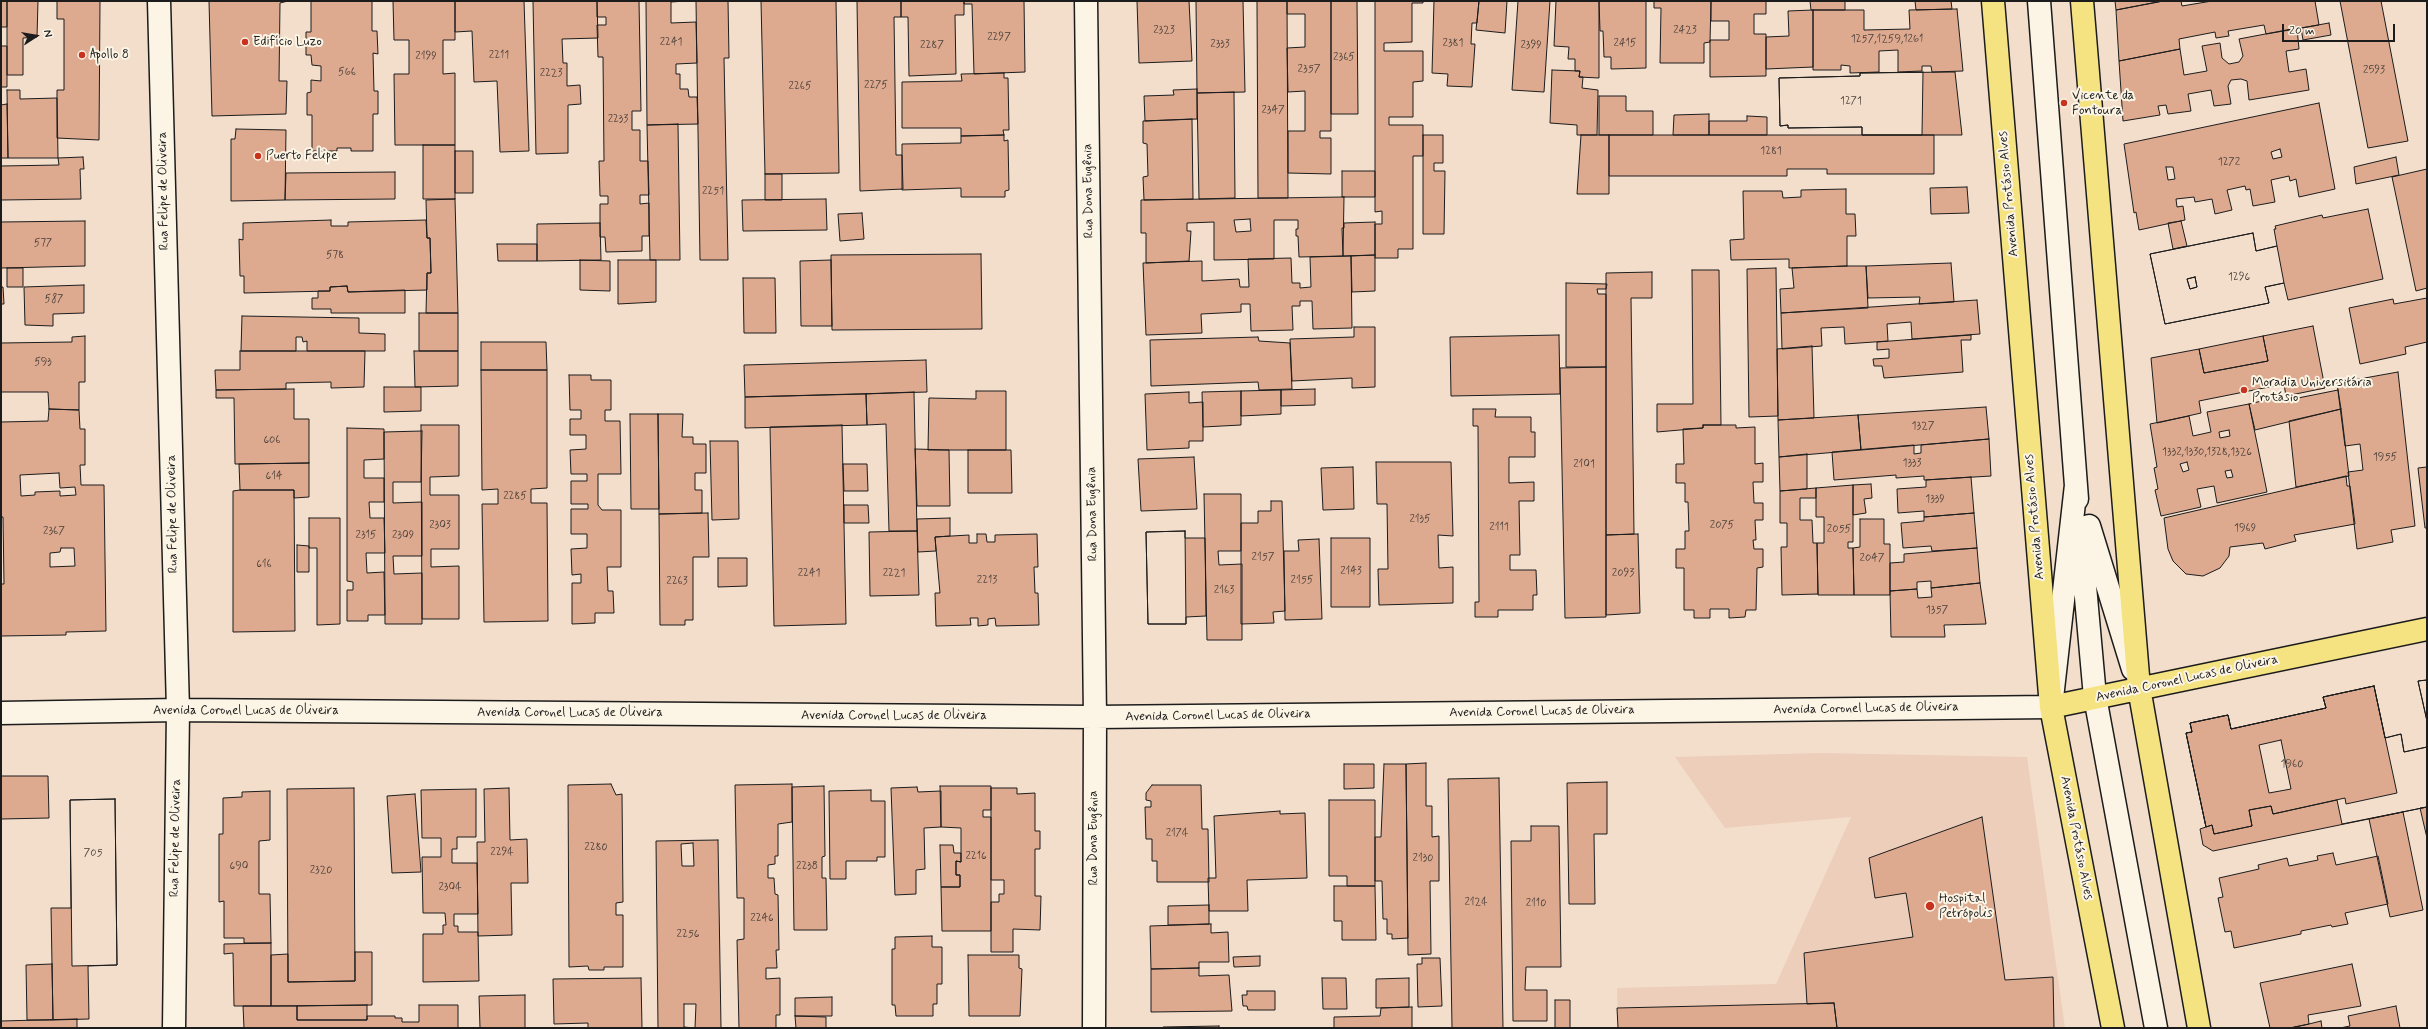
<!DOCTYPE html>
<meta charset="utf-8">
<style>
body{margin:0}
#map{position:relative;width:2428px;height:1029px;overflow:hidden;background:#f3decc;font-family:Mynerve,sans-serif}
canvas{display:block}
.frame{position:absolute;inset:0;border:2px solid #1c1c1c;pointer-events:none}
.north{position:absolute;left:16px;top:16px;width:40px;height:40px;-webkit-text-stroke:3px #fcf5e5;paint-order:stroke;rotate:78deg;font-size:11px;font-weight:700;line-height:16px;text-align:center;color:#1c1c1c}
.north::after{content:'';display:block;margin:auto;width:14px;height:18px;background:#1c1c1c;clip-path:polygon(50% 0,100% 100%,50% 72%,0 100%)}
.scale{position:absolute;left:2282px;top:24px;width:113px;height:18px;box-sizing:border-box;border:2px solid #1c1c1c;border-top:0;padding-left:5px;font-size:12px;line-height:14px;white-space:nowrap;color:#1c1c1c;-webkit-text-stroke:3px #fcf5e5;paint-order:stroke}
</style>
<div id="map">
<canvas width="2428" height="1029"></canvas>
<div class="frame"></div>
<div class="north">N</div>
<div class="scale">20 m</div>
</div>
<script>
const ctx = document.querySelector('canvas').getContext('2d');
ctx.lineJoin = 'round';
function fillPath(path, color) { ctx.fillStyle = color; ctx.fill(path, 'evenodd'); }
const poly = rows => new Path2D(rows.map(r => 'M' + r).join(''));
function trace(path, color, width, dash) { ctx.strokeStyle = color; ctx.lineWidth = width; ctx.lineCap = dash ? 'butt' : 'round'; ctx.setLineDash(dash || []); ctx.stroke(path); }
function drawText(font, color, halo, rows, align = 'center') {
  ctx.font = font + ' Mynerve,sans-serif'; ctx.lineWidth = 4; ctx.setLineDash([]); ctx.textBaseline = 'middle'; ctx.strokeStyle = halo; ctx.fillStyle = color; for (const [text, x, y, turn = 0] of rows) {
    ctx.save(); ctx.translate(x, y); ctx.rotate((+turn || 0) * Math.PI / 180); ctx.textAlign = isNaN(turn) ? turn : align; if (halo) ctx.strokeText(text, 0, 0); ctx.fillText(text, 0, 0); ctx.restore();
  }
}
fillPath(poly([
 [1820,753,2027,757,2065,1028,1618,1028,1617,988,1776,984,1851,817,1725,828,1675,757]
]), '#ecceba');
const building = poly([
 [1,1,7,1,7,27,1,27,1,1],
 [7,1,38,1,37,37,23,38,23,75,7,75,7,1],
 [57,1,100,1,99,140,57,138,57,90,64,90,64,19,57,19,57,1],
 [209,1,288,1,280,3,279,81,287,81,286,114,212,116,209,1],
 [311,1,372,1,372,31,377,31,378,54,373,53,374,91,378,91,378,114,373,114,373,151,351,151,351,148,337,148,337,151,312,151,312,115,307,115,307,93,311,92,311,80,321,81,321,66,312,65,311,55,306,55,306,32,311,32,311,1],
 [393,1,455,1,455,40,443,40,443,74,455,73,455,145,395,145,394,74,409,74,409,40,394,40,393,1],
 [455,1,524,1,529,151,500,152,497,81,474,82,472,31,455,32,455,1],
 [533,1,597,1,598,38,562,39,563,63,567,63,567,86,580,85,581,104,568,105,568,153,536,154,533,1],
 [597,1,639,1,641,111,632,111,632,130,640,130,640,161,648,161,649,195,640,195,640,204,649,203,649,236,642,236,642,251,606,252,605,237,600,237,600,204,608,204,608,196,600,196,599,161,604,161,603,57,598,57,597,25,606,25,606,17,597,17,597,1],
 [646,1,686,1,671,2,671,23,696,22,697,63,676,64,676,74,680,74,680,89,688,89,689,97,697,97,698,124,647,125,646,1],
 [696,1,728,1,729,58,724,58,728,260,700,260,696,1],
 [761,1,836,1,839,173,765,174,761,1],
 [857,1,901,1,901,17,894,17,896,155,902,155,903,189,860,191,857,1],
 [901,1,964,1,964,15,955,15,956,74,909,76,908,17,901,17,901,1],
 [964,1,1024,1,1025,72,974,74,972,4,964,4,964,1],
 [1137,1,1189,1,1192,61,1139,63,1137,1],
 [1196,1,1243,1,1245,92,1197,93,1196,1],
 [1257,1,1287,1,1288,198,1258,198,1257,1],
 [1287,1,1331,1,1331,131,1320,131,1320,138,1331,138,1331,174,1288,173,1288,131,1305,131,1305,91,1288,92,1287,48,1305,47,1305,14,1287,14,1287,1],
 [1331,1,1357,1,1358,114,1331,114,1331,1],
 [1375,1,1423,1,1423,3,1412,3,1412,42,1384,43,1384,51,1423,51,1423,81,1413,82,1413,117,1389,117,1389,125,1423,125,1423,156,1413,156,1413,249,1398,249,1398,258,1375,258,1375,224,1382,224,1382,211,1375,212,1375,1],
 [1434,1,1479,1,1477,23,1472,23,1471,44,1475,44,1472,87,1447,86,1448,74,1432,73,1434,1],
 [1479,1,1507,1,1505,33,1476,30,1479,1],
 [1518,1,1550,1,1544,92,1512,90,1518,1],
 [1556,1,1599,1,1599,78,1579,77,1580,71,1575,71,1575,59,1568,59,1569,47,1554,46,1556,1],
 [1599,1,1646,1,1646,68,1611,69,1611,57,1604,57,1603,31,1600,31,1599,1],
 [1654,1,1711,1,1710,42,1704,43,1704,63,1660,63,1661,8,1654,8,1654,1],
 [1711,1,1766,1,1766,14,1754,14,1754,34,1766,34,1766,76,1710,77,1710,40,1729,40,1729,21,1711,21,1711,1],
 [1810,1,1845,1,1845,10,1811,10,1810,1],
 [1915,1,1951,1,1952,9,1916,10,1915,1],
 [2115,1,2163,1,2116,10,2115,1],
 [2163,1,2181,1,2182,6,2212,1,2315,1,2319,25,2266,34,2264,25,2228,31,2229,36,2216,38,2215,32,2179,39,2180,49,2119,61,2116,10,2163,1],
 [2340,1,2381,1,2408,141,2368,148,2340,1],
 [1957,9,1963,71,1932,72,1931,66,1922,66,1922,71,1898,72,1898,50,1879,51,1879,72,1850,73,1850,66,1841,65,1841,70,1813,70,1813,10,1864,10,1864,30,1910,29,1909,10,1957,9],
 [1813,10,1813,67,1766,69,1766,37,1789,36,1788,11,1813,10],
 [2329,23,2331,35,2303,40,2301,28,2329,23],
 [2297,28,2299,49,2286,51,2289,72,2306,69,2309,90,2249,100,2247,81,2241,79,2231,80,2228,86,2231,104,2214,106,2211,90,2188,94,2191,111,2168,114,2166,105,2158,106,2160,115,2123,121,2119,61,2180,49,2184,75,2207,71,2202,46,2220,43,2222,58,2229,64,2239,62,2243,56,2239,39,2297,28],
 [1,46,7,46,7,87,1,87,1,46],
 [1552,70,1580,71,1579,77,1583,77,1582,88,1598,90,1597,135,1577,135,1577,125,1550,123,1552,70],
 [1923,72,1922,135,1862,135,1862,127,1788,128,1788,125,1780,126,1779,78,1860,76,1860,73,1923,72],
 [1955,72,1962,135,1862,135,1862,127,1788,128,1788,125,1780,126,1779,78,1860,76,1860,73,1955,72],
 [1004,73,1004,78,1008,78,1009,130,1003,130,1004,135,961,136,961,128,902,128,902,82,962,81,961,74,1004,73],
 [1197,89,1197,119,1145,121,1144,96,1174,95,1173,90,1197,89],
 [7,90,20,90,20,99,57,98,58,158,8,158,7,90],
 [1234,92,1235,198,1199,199,1197,93,1234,92],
 [1599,96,1626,96,1626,111,1653,111,1653,135,1599,135,1599,96],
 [2319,103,2335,189,2299,197,2296,179,2290,181,2289,176,2271,180,2275,202,2253,206,2250,189,2246,190,2245,186,2227,190,2232,210,2215,214,2212,199,2195,202,2194,197,2176,199,2177,207,2183,206,2185,220,2139,230,2136,212,2134,213,2124,144,2319,103],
 [2280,149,2282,157,2273,159,2271,152,2280,149],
 [2166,167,2173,167,2175,179,2168,180,2166,167],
 [7,104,8,158,1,158,1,105,7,104],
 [1709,114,1709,135,1673,135,1674,115,1709,114],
 [1747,116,1767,117,1767,135,1709,135,1709,121,1747,121,1747,116],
 [1192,119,1193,199,1144,200,1143,177,1148,176,1147,144,1143,143,1143,121,1192,119],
 [678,124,680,260,650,260,647,125,678,124],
 [236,129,286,130,285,200,231,201,231,139,235,139,236,129],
 [1004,135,1004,141,1008,140,1009,190,1005,191,1005,197,961,197,961,188,902,190,902,144,961,143,961,136,1004,135],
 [1423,135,1443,135,1443,163,1434,163,1434,171,1445,171,1444,234,1423,234,1423,135],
 [1581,135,1609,135,1609,194,1577,194,1581,135],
 [1609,135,1934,135,1934,174,1827,174,1827,169,1787,169,1787,176,1609,176,1609,135],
 [423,145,455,145,455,199,423,199,423,145],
 [455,151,473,151,473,193,455,193,455,151],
 [83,157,84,169,80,169,81,199,1,200,1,166,59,165,58,158,83,157],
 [2396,157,2399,175,2356,184,2354,167,2396,157],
 [2427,169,2427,288,2416,291,2392,177,2427,169],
 [1342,171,1375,171,1375,197,1342,197,1342,171],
 [395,172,395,199,285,200,286,173,395,172],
 [765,174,782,174,782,200,765,200,765,174],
 [1967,187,1969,213,1931,214,1930,188,1967,187],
 [1846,189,1846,214,1855,214,1856,236,1847,236,1847,266,1789,268,1789,259,1731,260,1730,240,1744,239,1743,191,1782,191,1783,198,1801,197,1801,190,1846,189],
 [1344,197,1343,256,1299,257,1298,236,1296,236,1296,229,1298,229,1298,220,1274,220,1274,259,1214,260,1214,222,1187,223,1187,231,1191,231,1189,261,1146,263,1146,233,1141,233,1141,200,1344,197],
 [1250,219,1251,231,1236,232,1234,220,1250,219],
 [455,199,458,313,426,313,427,273,431,273,430,238,427,238,426,200,455,199],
 [826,199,827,230,743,231,742,200,826,199],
 [2368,209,2383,279,2288,300,2284,283,2265,287,2269,303,2165,324,2150,254,2253,233,2256,251,2277,246,2274,229,2276,229,2275,226,2322,215,2323,218,2368,209],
 [2195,277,2197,287,2190,289,2187,279,2195,277],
 [862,213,864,239,840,241,838,214,862,213],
 [331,220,331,226,348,226,348,222,426,220,427,238,430,238,431,273,427,273,427,290,348,292,347,286,330,287,330,291,244,293,244,276,240,276,239,239,243,240,243,223,331,220],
 [85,221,85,266,1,268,1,222,85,221],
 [2181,221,2187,246,2173,249,2168,223,2181,221],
 [1375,222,1375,255,1343,256,1342,228,1344,228,1344,223,1375,222],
 [600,223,601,260,537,261,537,224,600,223],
 [2253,233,2256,251,2277,246,2284,283,2265,287,2269,303,2165,324,2150,254,2253,233],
 [2195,277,2197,287,2190,289,2187,279,2195,277],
 [497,244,537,244,537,261,498,261,497,244],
 [981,254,982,329,832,330,831,255,981,254],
 [1375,255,1375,291,1352,292,1351,256,1375,255],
 [1351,256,1352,328,1313,329,1312,301,1300,301,1300,306,1292,306,1293,330,1251,331,1250,304,1241,304,1241,312,1201,314,1202,333,1146,335,1143,263,1202,261,1202,281,1239,279,1240,287,1249,287,1248,259,1291,258,1292,283,1300,283,1300,288,1311,287,1310,257,1351,256],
 [580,260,610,261,610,291,580,290,580,260],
 [618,260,656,260,656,302,618,304,618,260],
 [831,260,832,326,801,326,800,261,831,260],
 [1951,263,1954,302,1919,304,1920,297,1868,298,1866,266,1951,263],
 [1847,266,1866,266,1868,308,1781,313,1780,289,1794,288,1792,268,1847,266],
 [7,268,23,268,23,287,7,287,7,268],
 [1776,268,1778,416,1749,417,1747,269,1776,268],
 [1692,270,1719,270,1721,425,1703,425,1703,428,1657,432,1657,404,1693,404,1692,270],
 [1652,272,1652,298,1631,298,1634,534,1606,535,1606,273,1652,272],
 [743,278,775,278,776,333,744,333,743,278],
 [1566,283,1607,284,1606,289,1597,289,1598,294,1606,294,1606,367,1566,367,1566,283],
 [84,285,84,313,53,314,53,326,25,325,24,287,84,285],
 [347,286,348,292,405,290,405,313,331,313,331,309,312,309,312,298,318,298,318,291,330,291,330,287,347,286],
 [1,287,3,287,4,304,1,304,1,287],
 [2427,298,2427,342,2405,347,2406,354,2360,364,2349,308,2393,299,2394,304,2427,298],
 [1977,300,1980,334,1912,339,1911,322,1887,324,1888,341,1845,344,1844,327,1821,328,1822,346,1782,349,1781,313,1977,300],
 [419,313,458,313,458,351,419,351,419,313],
 [242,316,359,318,359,333,385,334,385,351,307,351,307,341,303,342,302,337,296,337,296,351,241,351,242,316],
 [2313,326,2325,388,2286,396,2284,384,2199,401,2201,413,2157,423,2151,358,2199,349,2204,373,2268,361,2263,336,2313,326],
 [1354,327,1375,327,1375,387,1352,388,1352,378,1292,381,1290,339,1354,337,1354,327],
 [1559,335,1560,394,1451,396,1450,337,1559,335],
 [1971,335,1971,340,1961,340,1963,372,1884,378,1882,366,1874,366,1873,359,1889,358,1889,349,1877,350,1877,342,1971,335],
 [85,336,85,382,79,382,79,410,49,409,48,392,1,392,1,343,72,342,72,337,85,336],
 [2263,336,2268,361,2204,373,2199,349,2263,336],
 [1258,337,1259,341,1290,343,1292,389,1259,390,1258,382,1151,386,1150,340,1258,337],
 [481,342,546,342,547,370,481,370,481,342],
 [1812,346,1814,418,1778,420,1777,349,1812,346],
 [240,351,365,351,364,387,331,388,331,382,286,383,286,389,216,390,215,370,240,370,240,351],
 [414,351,458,351,458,386,415,387,414,351],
 [926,360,927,392,745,397,744,365,926,360],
 [1606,367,1606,617,1565,618,1560,368,1606,367],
 [481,370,547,370,547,488,531,489,531,503,547,503,548,621,484,622,482,504,498,504,498,489,482,490,481,370],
 [2398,372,2415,526,2391,530,2393,542,2357,549,2348,472,2363,470,2360,444,2345,446,2337,383,2398,372],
 [569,375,591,375,591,380,611,380,611,410,605,410,605,421,620,421,621,474,598,474,598,505,602,510,621,510,621,567,607,567,608,591,613,591,614,613,595,613,595,623,572,624,572,583,581,583,581,574,572,575,571,549,587,548,587,534,571,534,571,509,588,509,588,504,571,504,571,481,587,481,587,474,571,474,570,450,586,449,586,435,570,435,570,419,581,419,581,410,570,410,569,375],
 [384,387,421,387,421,411,384,412,384,387],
 [294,389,294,419,309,419,309,463,235,464,234,398,216,398,216,390,294,389],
 [1315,389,1315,405,1281,406,1281,390,1315,389],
 [1281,390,1281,414,1241,416,1241,391,1281,390],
 [2338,390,2341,409,2255,430,2249,404,2287,395,2288,400,2338,390],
 [976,391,1006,391,1006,450,928,450,929,398,976,399,976,391],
 [1241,391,1241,425,1203,427,1202,392,1241,391],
 [914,392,917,531,889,531,886,424,867,425,866,394,914,392],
 [1189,392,1189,403,1203,402,1203,441,1189,441,1189,448,1147,450,1145,394,1189,392],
 [866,394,867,425,745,428,745,397,866,394],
 [2249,404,2267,492,2217,503,2214,486,2197,489,2201,507,2161,516,2155,490,2158,489,2154,468,2157,467,2150,424,2189,416,2193,436,2211,432,2207,412,2249,404],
 [2229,430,2230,436,2220,438,2219,432,2229,430],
 [2187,462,2189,470,2183,472,2180,464,2187,462],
 [2231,470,2233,477,2227,478,2225,471,2231,470],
 [1986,407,1989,439,1861,450,1858,415,1986,407],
 [49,409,79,410,80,429,85,429,85,465,80,465,81,485,104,485,106,631,66,632,66,635,1,636,1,584,4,584,3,517,1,517,1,422,48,421,49,409],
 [59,473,60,488,75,487,76,495,60,496,60,491,35,492,35,495,21,496,20,475,59,473],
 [61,548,74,548,75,566,50,567,50,553,60,552,61,548],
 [1473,409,1496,409,1495,417,1531,417,1531,432,1535,432,1535,457,1509,457,1509,483,1534,482,1534,501,1519,501,1520,555,1510,555,1510,570,1536,570,1537,595,1533,595,1533,610,1498,610,1498,617,1475,617,1475,602,1479,602,1478,426,1473,426,1473,409],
 [2341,409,2349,476,2296,487,2289,421,2341,409],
 [630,414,658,414,659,509,631,509,630,414],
 [658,414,683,414,682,437,693,437,693,444,706,444,706,473,695,473,695,490,702,490,702,513,659,514,658,414],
 [1858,415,1861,450,1779,457,1778,420,1858,415],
 [421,425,459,425,459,476,430,477,430,495,459,495,459,549,431,549,431,567,459,566,459,619,422,619,421,425],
 [842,425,846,624,774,626,770,427,842,425],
 [1703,425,1736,425,1736,428,1755,427,1755,464,1763,463,1763,482,1753,482,1754,503,1763,503,1763,520,1755,520,1756,540,1753,540,1754,549,1763,549,1763,567,1757,568,1756,610,1746,610,1745,617,1729,618,1729,609,1710,609,1710,618,1694,618,1694,610,1684,610,1684,568,1676,568,1676,549,1685,549,1685,531,1689,531,1688,502,1685,502,1685,483,1676,483,1676,464,1684,464,1683,429,1703,428,1703,425],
 [347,428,384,429,384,459,364,460,364,478,384,478,384,502,369,502,370,518,384,518,385,553,366,553,367,573,384,572,385,615,368,615,368,621,347,621,347,590,353,590,353,582,347,581,347,428],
 [422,431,421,482,393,482,393,503,422,502,422,556,393,556,394,574,422,573,422,624,385,624,384,432,422,431],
 [1989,439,1991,476,1924,480,1924,476,1896,478,1896,475,1834,480,1832,452,1914,445,1914,454,1921,453,1921,445,1989,439],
 [710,441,738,441,739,519,712,520,710,441],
 [915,449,949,450,950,506,917,506,915,449],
 [968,450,1011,450,1012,493,968,493,968,450],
 [1807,454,1807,489,1780,491,1779,457,1807,454],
 [1194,457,1197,509,1141,511,1138,459,1194,457],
 [1376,462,1451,462,1453,536,1438,535,1439,568,1453,567,1453,603,1379,605,1378,569,1388,569,1387,504,1377,504,1376,462],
 [309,463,309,497,294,498,294,490,240,490,239,464,309,463],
 [843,464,867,464,868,491,844,491,843,464],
 [1353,467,1354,509,1323,510,1321,468,1353,467],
 [2427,467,2427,528,2425,528,2418,468,2427,467],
 [2346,476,2347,486,2350,486,2355,524,2294,535,2296,541,2265,549,2263,543,2230,547,2229,556,2220,568,2203,576,2186,574,2173,561,2168,549,2164,518,2346,476],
 [1971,477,1974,513,1924,517,1924,511,1898,513,1897,489,1926,487,1926,480,1971,477],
 [1871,484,1872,498,1864,499,1866,513,1853,515,1853,485,1871,484],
 [1853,485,1853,542,1848,542,1848,548,1853,548,1854,595,1818,595,1817,543,1824,543,1824,517,1816,517,1816,488,1853,485],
 [1816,488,1816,498,1800,498,1800,520,1812,520,1813,543,1817,543,1818,594,1782,595,1781,547,1787,547,1787,523,1780,523,1780,491,1816,488],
 [240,490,294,490,295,631,233,632,233,491,240,490],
 [1204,494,1241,494,1241,551,1218,551,1219,565,1242,564,1242,640,1207,640,1204,494],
 [1271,501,1282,501,1285,611,1273,612,1274,623,1241,624,1241,523,1258,523,1258,511,1271,511,1271,501],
 [844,505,868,505,869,523,844,523,844,505],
 [708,513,709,557,693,557,693,620,685,620,685,625,660,625,659,514,708,513],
 [1974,513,1977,548,1932,551,1931,546,1903,548,1901,523,1924,521,1924,517,1974,513],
 [309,518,340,518,340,624,317,625,317,548,309,548,309,518],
 [950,518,950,536,935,537,936,551,918,552,917,519,950,518],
 [1860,519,1884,519,1884,544,1890,544,1890,595,1854,595,1853,548,1860,547,1860,519],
 [917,531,919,595,870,596,869,532,917,531],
 [1185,531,1186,624,1148,624,1146,532,1185,531],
 [1185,531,1185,538,1205,538,1206,616,1186,617,1186,624,1148,624,1146,532,1185,531],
 [977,534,986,534,987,542,995,542,995,535,1037,534,1038,567,1034,567,1035,593,1038,593,1039,625,996,626,995,618,988,619,988,625,978,626,978,618,970,618,971,625,936,626,935,593,940,593,935,537,969,535,969,543,977,543,977,534],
 [1638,534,1640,613,1606,615,1606,535,1638,534],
 [1331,538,1370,538,1370,607,1331,607,1331,538],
 [1319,539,1322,619,1285,620,1284,551,1299,551,1298,540,1319,539],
 [297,545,309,546,309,572,297,572,297,545],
 [1977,548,1980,583,1931,588,1931,581,1917,582,1917,589,1890,591,1890,563,1904,562,1904,554,1977,548],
 [718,558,747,558,747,586,718,587,718,558],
 [1980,583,1986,624,1944,625,1945,637,1891,637,1890,591,1917,589,1918,598,1932,597,1931,588,1980,583],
 [2427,680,2427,721,2418,681,2427,680],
 [2427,680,2427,721,2418,681,2427,680],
 [2374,686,2397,793,2346,804,2345,798,2273,814,2271,806,2249,810,2252,826,2214,834,2212,825,2206,827,2186,733,2192,732,2190,723,2228,715,2231,729,2326,708,2323,697,2374,686],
 [2374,686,2385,738,2401,734,2404,752,2427,747,2427,807,2213,851,2203,845,2200,829,2206,827,2186,733,2192,732,2190,723,2228,715,2231,729,2326,708,2323,697,2374,686],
 [2374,686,2385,738,2401,734,2404,752,2427,747,2427,807,2342,824,2337,800,2273,814,2271,806,2249,810,2252,826,2214,834,2212,825,2206,827,2186,733,2192,732,2190,723,2228,715,2231,729,2326,708,2323,697,2374,686],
 [2281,740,2291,789,2269,793,2259,745,2281,740],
 [1426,763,1426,806,1432,806,1432,837,1439,836,1439,881,1430,881,1431,954,1408,955,1406,764,1426,763],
 [1344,764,1374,764,1374,788,1344,789,1344,764],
 [1384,764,1406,764,1408,938,1392,939,1392,934,1387,934,1387,919,1383,919,1382,881,1375,881,1375,837,1381,837,1384,764],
 [1,776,48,776,49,818,1,819,1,776],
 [1499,778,1503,1028,1452,1028,1448,779,1499,778],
 [1607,782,1607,834,1594,834,1595,904,1569,904,1567,783,1607,782],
 [611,784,616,795,622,794,623,902,616,903,616,915,623,915,623,967,604,967,604,970,589,970,588,966,569,967,568,785,611,784],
 [792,784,792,822,778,824,778,856,775,856,775,864,768,865,768,878,774,878,775,894,778,895,779,950,776,950,777,968,766,968,766,979,780,978,780,1015,776,1015,776,1028,739,1028,737,940,744,939,744,898,737,898,735,785,792,784],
 [1152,785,1201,785,1202,829,1208,829,1209,882,1157,882,1157,861,1152,861,1152,839,1146,839,1145,807,1151,807,1151,801,1146,800,1146,793,1152,785],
 [824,786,825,856,822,857,822,878,826,878,827,930,794,930,792,787,824,786],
 [940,786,991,786,991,810,983,810,983,817,991,817,991,931,942,931,941,887,960,887,960,875,956,875,956,861,961,862,961,828,941,827,940,786],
 [917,787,918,792,941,791,941,827,924,828,925,869,916,870,916,894,895,895,891,788,917,787],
 [354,788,355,981,288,982,287,789,354,788],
 [509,788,510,840,527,839,528,883,511,883,512,935,478,936,477,842,485,842,484,789,509,788],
 [991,788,1017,788,1017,794,1035,793,1035,831,1040,831,1040,849,1035,849,1035,896,1041,896,1040,930,1013,929,1013,952,991,952,991,902,999,902,999,894,1004,894,1004,880,991,880,991,788],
 [476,789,476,837,457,837,457,849,452,849,452,863,477,863,478,914,454,914,454,926,458,926,458,932,478,932,479,981,423,982,423,934,443,934,443,925,446,925,445,913,423,913,422,857,441,857,441,838,422,838,421,790,476,789],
 [871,790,871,801,885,801,885,857,877,857,877,861,846,861,846,879,830,879,829,791,871,790],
 [270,791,270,840,259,841,259,894,270,894,271,943,244,943,244,938,224,938,224,901,219,902,219,834,223,834,223,798,242,797,242,792,270,791],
 [415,794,421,872,392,873,387,796,415,794],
 [115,799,117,965,88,966,89,1019,53,1020,51,908,71,908,70,800,115,799],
 [115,799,117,965,72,966,70,800,115,799],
 [1329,800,1375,800,1375,886,1347,886,1347,876,1329,876,1329,800],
 [2427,807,2427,838,2420,808,2427,807],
 [1280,811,1280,814,1305,813,1307,878,1247,880,1248,911,1209,911,1208,878,1216,878,1214,816,1280,811],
 [2403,812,2423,910,2390,917,2369,819,2403,812],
 [1982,817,2005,980,2053,977,2054,1028,1837,1028,1834,1003,1807,1004,1804,953,1913,937,1906,893,1875,898,1869,858,1982,817],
 [1531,826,1559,826,1561,967,1526,967,1525,990,1547,990,1547,1021,1513,1021,1511,841,1531,841,1531,826],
 [718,840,721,1028,658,1028,656,841,718,840],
 [693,843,694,866,682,866,681,844,693,843],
 [684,1004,696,1004,695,1028,684,1027,684,1004],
 [940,845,953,845,954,853,961,853,961,862,956,861,956,875,960,875,960,887,941,887,940,845],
 [2333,853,2336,865,2378,856,2388,904,2345,913,2348,924,2332,927,2331,925,2301,931,2301,934,2234,948,2231,931,2225,932,2218,898,2223,897,2219,878,2259,869,2258,865,2287,858,2289,866,2318,860,2317,856,2333,853],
 [1334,886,1375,886,1376,940,1342,940,1342,921,1334,921,1334,886],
 [1209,905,1209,924,1168,925,1168,906,1209,905],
 [1211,924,1211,933,1228,932,1229,962,1199,962,1199,968,1151,969,1150,926,1211,924],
 [932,936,932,947,942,947,942,984,937,984,937,1004,933,1004,933,1016,896,1016,895,1005,892,1005,892,949,895,949,895,937,932,936],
 [271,943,271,1006,234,1006,233,953,224,954,224,944,271,943],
 [355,952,372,952,372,1005,271,1006,271,955,288,954,288,982,355,981,355,952],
 [968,955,1019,955,1019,968,1022,969,1020,1016,969,1016,968,955],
 [1260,956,1260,966,1234,967,1233,957,1260,956],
 [1422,958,1440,958,1442,1006,1418,1007,1417,964,1422,964,1422,958],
 [52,964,53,1020,27,1020,26,965,52,964],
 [2352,964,2361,1006,2308,1015,2309,1024,2290,1028,2270,1028,2260,983,2352,964],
 [1199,968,1199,976,1229,975,1232,1011,1151,1012,1151,969,1199,968],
 [641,978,642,1028,588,1028,588,1023,554,1024,553,979,641,978],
 [1322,978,1346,978,1347,1009,1323,1009,1322,978],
 [1409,978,1409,1007,1376,1008,1376,979,1409,978],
 [1247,991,1275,991,1275,1010,1248,1010,1247,1006,1243,1006,1242,995,1247,995,1247,991],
 [525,995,525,1028,480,1028,479,996,525,995],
 [832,997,832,1016,795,1016,795,998,832,997],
 [1555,1000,1570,1000,1570,1028,1555,1028,1555,1000],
 [1834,1003,1837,1028,1618,1028,1617,1008,1834,1003],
 [367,1005,367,1020,297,1020,297,1006,367,1005],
 [419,1005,458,1005,458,1028,244,1028,243,1006,297,1006,297,1020,367,1020,367,1016,395,1016,395,1018,402,1018,402,1022,419,1022,419,1005],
 [2396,1006,2400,1028,2340,1028,2350,1026,2348,1016,2396,1006],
 [1412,1007,1412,1028,1334,1028,1334,1017,1380,1016,1381,1008,1412,1007],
 [795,1016,826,1017,826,1028,796,1028,795,1016],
 [77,1019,77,1028,1,1028,1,1021,77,1019],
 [2321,1021,2322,1028,2290,1028,2309,1024,2321,1021],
 [1219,1026,1219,1028,1163,1028,1163,1027,1219,1026]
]);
fillPath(building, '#ddaa90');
trace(building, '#1c1c1c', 1);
const minor = poly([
 [159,1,178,710,174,1028],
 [1086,1,1095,717,1094,1028],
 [2039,1,2077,499],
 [2089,526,2133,669],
 [2080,531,2095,697,2156,1028],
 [1,713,178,710,1095,717,2051,707,2076,485]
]);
const major = poly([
 [1993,1,2051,707,2113,1028],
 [2082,1,2139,688,2199,1028],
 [2051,707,2427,629]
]);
trace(minor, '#1c1c1c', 25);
trace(major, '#1c1c1c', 25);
trace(minor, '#fcf5e5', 22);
trace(major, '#f5e382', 22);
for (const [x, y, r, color] of [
 [245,42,4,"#c8321e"],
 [82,55,4,"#c8321e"],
 [2064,103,4,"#c8321e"],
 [258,156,4,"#c8321e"],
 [2244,390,4,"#c8321e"],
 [1930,906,5,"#c8321e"]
]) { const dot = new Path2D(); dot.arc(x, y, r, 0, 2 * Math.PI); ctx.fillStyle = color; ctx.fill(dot); trace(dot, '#fcf5e5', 1.5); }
drawText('11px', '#4c4039', null, [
 ["2323",1164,31],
 ["2423",1685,31],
 ["2297",999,38],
 ["1257,1259,1261",1887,40],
 ["2241",671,43],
 ["2381",1453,44],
 ["2415",1625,44],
 ["2333",1220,45],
 ["2287",932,46],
 ["2399",1531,46],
 ["2211",499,56],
 ["2199",426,57],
 ["2365",1344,58],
 ["2357",1309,70],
 ["2593",2374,71],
 ["566",347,73],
 ["2223",551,74],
 ["2275",876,86],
 ["2265",800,87],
 ["1271",1851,102],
 ["2347",1273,111],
 ["2233",618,120],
 ["1281",1771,152],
 ["1272",2229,163],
 ["2251",713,192],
 ["577",43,244],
 ["578",335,256],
 ["1296",2239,278],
 ["587",54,300],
 ["593",43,363],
 ["1327",1923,427],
 ["606",272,441],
 ["1332,1330,1328,1326",2207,453],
 ["1955",2385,458],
 ["1333",1912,464],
 ["2101",1584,465],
 ["614",274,477],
 ["2285",515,497],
 ["1339",1935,500],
 ["2135",1420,520],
 ["2303",440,526],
 ["2075",1722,526],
 ["2111",1499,528],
 ["1969",2245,529],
 ["2055",1839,530],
 ["2367",54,532],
 ["2315",366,536],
 ["2309",403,536],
 ["2157",1263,558],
 ["2047",1872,559],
 ["616",264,565],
 ["2143",1351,572],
 ["2241",809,574],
 ["2221",894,574],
 ["2093",1623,574],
 ["2213",987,581],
 ["2155",1302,581],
 ["2263",677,582],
 ["2163",1224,591],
 ["1357",1937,611],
 ["1960",2292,765],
 ["2174",1177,834],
 ["2280",596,848],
 ["2294",502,853],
 ["705",93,854],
 ["2216",976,857],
 ["2130",1423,859],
 ["690",239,867],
 ["2238",807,867],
 ["2320",321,871],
 ["2304",450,888],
 ["2124",1476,903],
 ["2110",1536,904],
 ["2246",762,919],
 ["2256",688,935]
]);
drawText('13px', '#1c1c1c', '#fcf5e5', [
 ["Edifício Luzo",253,42],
 ["Apollo 8",90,55],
 ["Vicente da",2072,96],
 ["Fontoura",2072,111],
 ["Puerto Felipe",266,156],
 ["Moradia Universitária",2252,383],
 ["Protásio",2252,398],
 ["Hospital",1939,899],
 ["Petrópolis",1939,914]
], 'left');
drawText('13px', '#1c1c1c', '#fcf5e5', [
 ["Rua Felipe de Oliveira",164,191,-91],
 ["Rua Dona Eugênia",1089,191,-91],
 ["Avenida Protásio Alves",2009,194,-95],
 ["Rua Felipe de Oliveira",173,514,-91],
 ["Rua Dona Eugênia",1093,514,-91],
 ["Avenida Protásio Alves",2035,517,-95],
 ["Avenida Coronel Lucas de Oliveira",2187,679,-12],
 ["Avenida Coronel Lucas de Oliveira",1866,709,-1],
 ["Avenida Coronel Lucas de Oliveira",246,711],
 ["Avenida Coronel Lucas de Oliveira",1542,712,-1],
 ["Avenida Coronel Lucas de Oliveira",570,713],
 ["Avenida Coronel Lucas de Oliveira",894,716],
 ["Avenida Coronel Lucas de Oliveira",1218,716,-1],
 ["Rua Felipe de Oliveira",176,838,-89],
 ["Rua Dona Eugênia",1094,838,-90],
 ["Avenida Protásio Alves",2076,838,79]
]);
</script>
